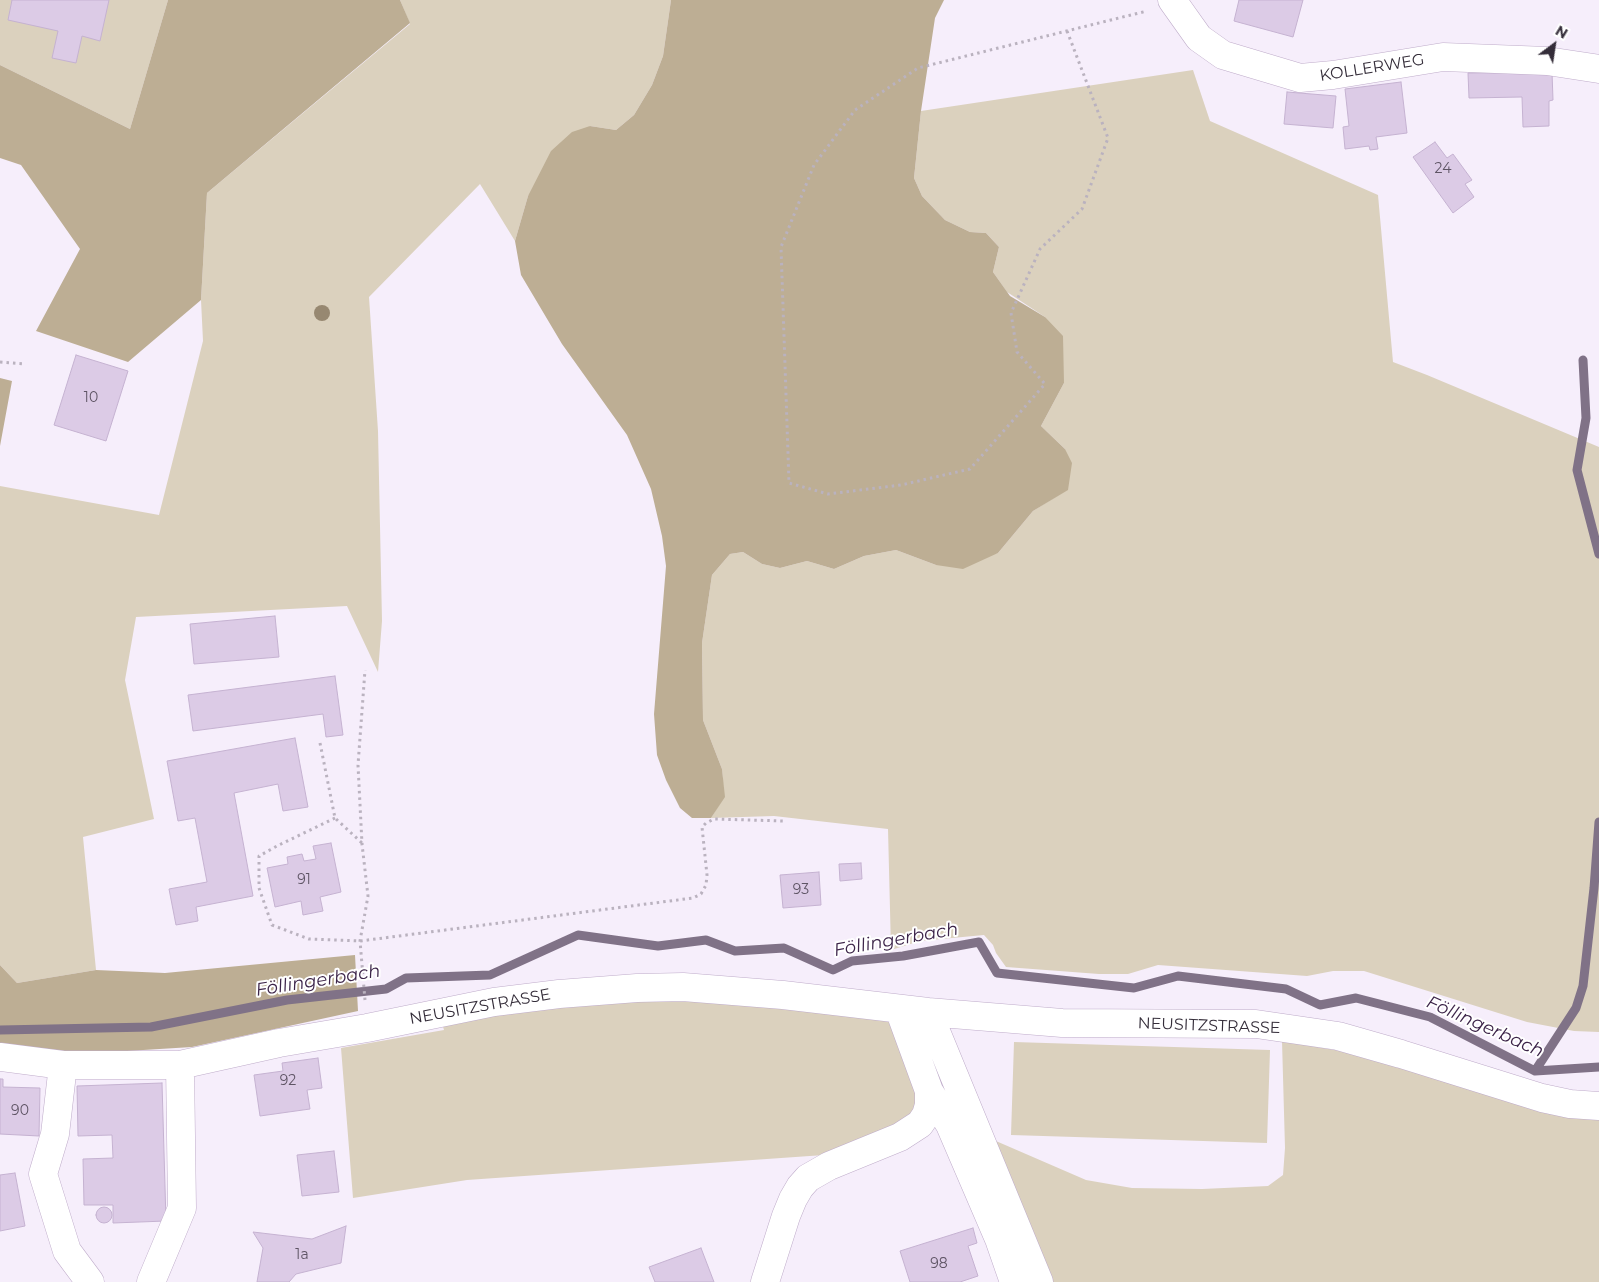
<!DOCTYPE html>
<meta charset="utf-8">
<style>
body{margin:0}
#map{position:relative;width:1599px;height:1282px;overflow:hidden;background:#f6eefb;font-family:Montserrat,sans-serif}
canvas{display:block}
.north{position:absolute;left:1529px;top:20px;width:50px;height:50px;-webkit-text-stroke:4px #fff;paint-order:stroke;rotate:31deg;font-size:14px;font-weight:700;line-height:20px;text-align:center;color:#342d39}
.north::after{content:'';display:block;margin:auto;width:18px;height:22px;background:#342d39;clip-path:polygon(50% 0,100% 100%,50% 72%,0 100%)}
</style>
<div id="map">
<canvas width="1599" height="1282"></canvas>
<div class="north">N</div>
</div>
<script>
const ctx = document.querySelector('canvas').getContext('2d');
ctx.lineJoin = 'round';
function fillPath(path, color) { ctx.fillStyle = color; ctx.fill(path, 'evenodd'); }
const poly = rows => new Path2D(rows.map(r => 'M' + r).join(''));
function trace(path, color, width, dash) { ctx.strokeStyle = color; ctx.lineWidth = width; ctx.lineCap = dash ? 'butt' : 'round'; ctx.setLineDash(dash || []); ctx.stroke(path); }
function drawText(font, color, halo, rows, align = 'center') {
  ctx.font = font + ' Montserrat,sans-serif'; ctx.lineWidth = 4; ctx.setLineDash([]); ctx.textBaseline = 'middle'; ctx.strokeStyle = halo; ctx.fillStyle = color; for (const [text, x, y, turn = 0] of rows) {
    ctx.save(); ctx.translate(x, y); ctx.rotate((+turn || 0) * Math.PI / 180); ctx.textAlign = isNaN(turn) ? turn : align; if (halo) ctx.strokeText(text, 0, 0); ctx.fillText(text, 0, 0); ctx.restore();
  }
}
fillPath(poly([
 [0,0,168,0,130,129,0,65],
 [400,0,671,0,663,56,652,85,634,115,616,130,590,126,528,196,515,241,480,184,369,297,378,431,382,621,378,672,347,606,136,617,125,680,154,819,83,837,96,970,17,983,0,965,0,486,159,515,203,341,201,300,207,193,410,24],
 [1193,70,1210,121,1378,195,1393,362,1427,375,1599,447,1599,1032,1574,1031,1527,1022,1364,971,1333,971,1307,976,1158,965,1128,974,1099,974,1006,967,996,953,993,945,984,935,920,941,891,950,888,829,774,816,711,818,724,797,722,769,703,720,702,643,712,575,730,554,743,552,762,564,780,568,807,561,834,569,864,556,896,550,936,565,998,553,1033,511,1068,489,1065,449,1041,426,1064,383,1045,317,1007,292,993,272,999,247,986,233,970,232,945,220,922,196,914,178,921,111],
 [559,994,886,1007,915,1084,916,1110,905,1120,824,1155,467,1180,353,1198,341,1048,444,1030,439,1013],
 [1282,1041,1341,1051,1599,1119,1599,1282,1050,1282,989,1138,1086,1180,1132,1188,1202,1189,1268,1186,1283,1175,1285,1148],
 [1014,1042,1270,1050,1267,1143,1011,1135]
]), '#dbd1be');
fillPath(poly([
 [168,0,400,0,410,23,207,193,201,300,128,362,36,331,80,249,21,165,0,158,0,65,130,129],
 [671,0,944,0,935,18,921,111,914,178,922,196,945,220,970,232,986,233,999,247,993,272,1010,296,1045,317,1063,336,1064,383,1041,426,1065,449,1072,463,1068,490,1033,511,998,553,963,569,936,565,896,550,864,556,834,569,807,561,780,568,762,564,743,552,730,554,712,575,702,643,703,720,722,769,725,797,711,818,692,818,680,808,666,780,657,755,654,714,666,566,662,536,651,489,627,435,562,344,521,275,515,241,528,196,551,151,572,132,590,126,616,130,634,115,652,85,663,56],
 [0,378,12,381,0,446],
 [355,955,358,1011,192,1047,62,1055,0,1049,0,965,17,983,96,970,165,973]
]), '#bdae94');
trace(poly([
 [1583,360,1586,418,1577,470,1599,554],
 [0,1030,151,1027,287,1000,386,989,406,978,490,975,578,935,658,946,706,940,735,951,784,948,833,970,852,961,903,956,979,942,997,973,1134,988,1178,976,1286,989,1320,1005,1356,998,1430,1017,1535,1071,1599,1067],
 [1535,1071,1576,1008,1583,986,1594,888,1599,822]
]), '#807287', 9);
const building = poly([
 [12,0,109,0,100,41,82,36,76,63,52,58,58,31,8,20,12,0],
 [1239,0,1303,0,1293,37,1234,21,1239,0],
 [1552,72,1553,100,1549,101,1549,126,1523,127,1522,97,1469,98,1468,73,1552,72],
 [1401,82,1407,133,1376,137,1378,149,1370,150,1369,146,1345,149,1343,127,1349,126,1345,89,1401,82],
 [1287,92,1336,96,1333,128,1284,124,1287,92],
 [1435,142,1447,158,1453,154,1472,180,1465,184,1474,197,1453,213,1413,157,1435,142],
 [76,355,128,371,106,441,54,425,76,355],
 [275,616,279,657,194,664,190,624,275,616],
 [335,676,343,735,326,737,323,714,193,731,188,695,335,676],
 [295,738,308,807,283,811,278,784,234,793,253,896,196,907,198,921,176,925,169,889,207,882,195,818,178,821,167,761,295,738],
 [331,843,341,892,320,897,323,911,303,915,301,901,275,907,267,868,288,864,287,857,302,854,304,861,316,859,313,846,331,843],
 [861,863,862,879,840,881,839,864,861,863],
 [819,872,821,905,783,908,780,875,819,872],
 [318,1058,322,1088,307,1090,310,1109,260,1116,254,1075,283,1071,282,1063,318,1058],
 [0,1079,3,1079,3,1087,40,1088,39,1136,0,1134,0,1079],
 [162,1083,166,1221,113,1223,113,1205,84,1205,83,1159,113,1158,112,1135,78,1136,77,1086,162,1083],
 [334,1151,339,1192,302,1196,297,1155,334,1151],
 [15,1173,25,1226,0,1231,0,1175,15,1173],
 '96 1215a8 8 0 1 1 16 0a8 8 0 1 1-16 0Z',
 [346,1226,341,1263,296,1274,289,1282,257,1282,263,1248,253,1232,312,1239,346,1226],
 [973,1228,977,1243,968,1246,978,1276,960,1282,910,1282,900,1251,973,1228],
 [701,1248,714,1282,655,1282,649,1267,701,1248]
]);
fillPath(building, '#dccbe6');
trace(building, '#c5b2d1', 1);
const minor = poly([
 [1172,0,1199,38,1223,55,1300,78,1333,75,1443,57,1547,61,1599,69],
 [928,1012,1039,1282],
 [0,1057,63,1065,180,1065,279,1043,367,1028,494,1002,559,994,637,988,683,987,783,995,928,1012,1062,1023,1256,1024,1338,1036,1401,1054,1542,1098,1570,1104,1599,1106],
 [63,1065,55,1134,43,1174,67,1251,90,1282],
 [929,1091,950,1125,999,1239,1014,1282],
 [151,1282,182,1208,180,1065],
 [765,1282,786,1216,793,1199,800,1187,808,1178,829,1166,900,1137,920,1124,926,1115,929,1105,929,1091,899,1009]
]);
trace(minor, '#bfacca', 29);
trace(poly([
 [1067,31,1108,138,1082,209,1040,249,1011,313,1017,352,1045,384,970,469,901,485,828,494,789,483,781,247,814,165,855,110,918,68,1147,11],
 [0,362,24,364],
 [320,743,335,818,362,843],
 [335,818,277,846,259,856,259,888,272,925,309,939,360,941,693,898,701,894,706,885,707,875,702,827,706,823,714,819,784,821],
 [365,1000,360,941,368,896,362,844,358,765,365,670]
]), '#bab2bf', 3, [2.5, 4]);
trace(minor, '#fff', 28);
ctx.fillStyle = '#978871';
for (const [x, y] of [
 [322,313]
]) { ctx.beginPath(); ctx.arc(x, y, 8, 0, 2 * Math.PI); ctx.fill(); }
drawText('14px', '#5e5464', null, [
 ["24",1443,169],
 ["10",91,398],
 ["91",304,880],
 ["93",801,890],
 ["92",288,1081],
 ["90",20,1111],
 ["1a",302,1255],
 ["98",939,1264]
]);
drawText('16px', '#342d39', '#fff', [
 ["KOLLERWEG",1372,68,-9],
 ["NEUSITZSTRASSE",480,1007,-10],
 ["NEUSITZSTRASSE",1209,1026,2]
]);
drawText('italic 18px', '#3c2449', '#fff', [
 ["Föllingerbach",896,940,-10],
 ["Föllingerbach",318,981,-9],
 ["Föllingerbach",1485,1027,24]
]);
</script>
